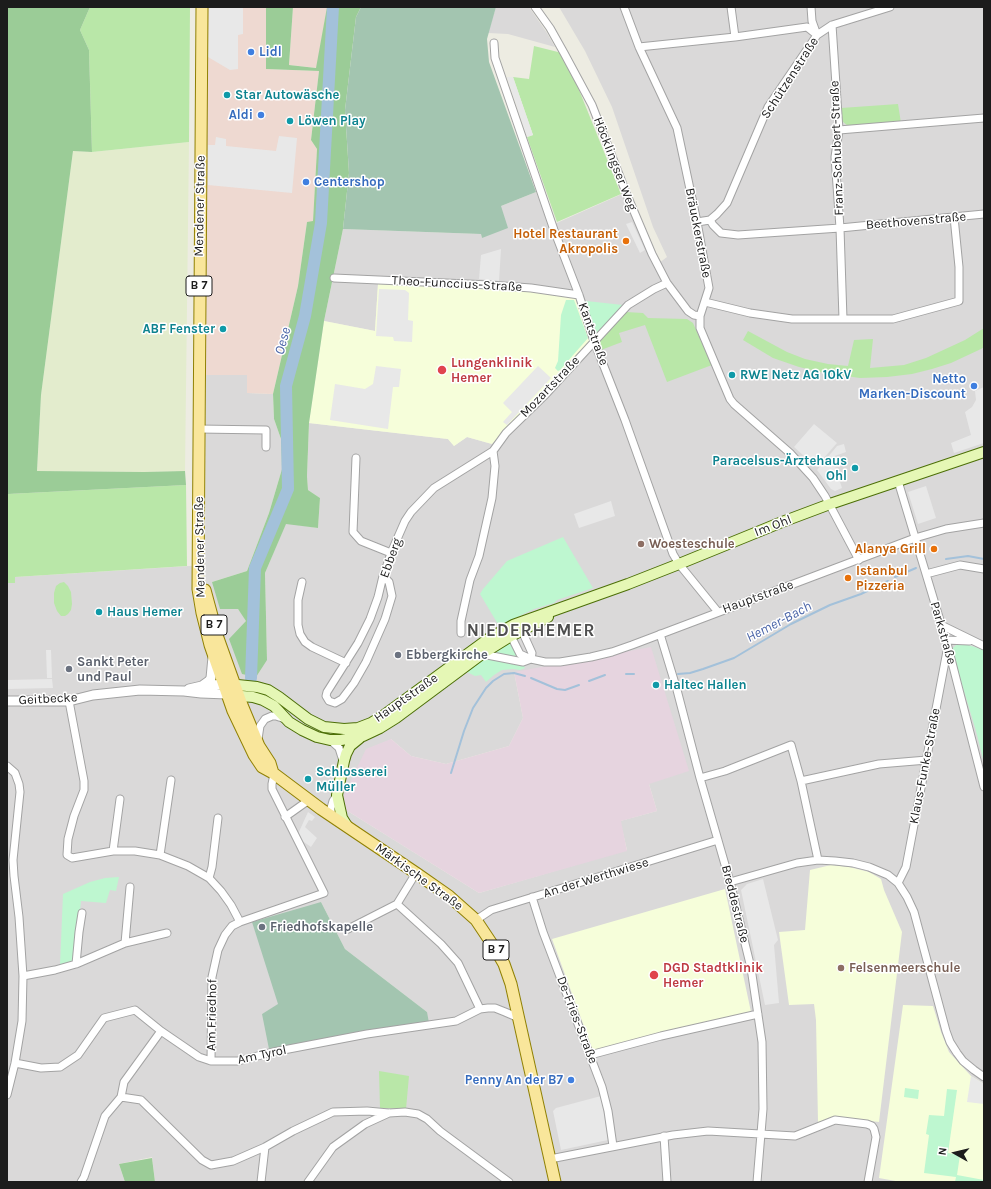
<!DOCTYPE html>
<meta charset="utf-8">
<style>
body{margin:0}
#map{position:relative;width:991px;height:1189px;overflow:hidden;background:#edece2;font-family:Karla,sans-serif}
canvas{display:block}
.frame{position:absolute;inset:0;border:8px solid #1c1c1c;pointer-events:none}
.north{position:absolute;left:935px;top:1133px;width:40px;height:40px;-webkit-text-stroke:3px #fff;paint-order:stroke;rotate:278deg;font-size:11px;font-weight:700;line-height:16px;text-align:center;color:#1c1c1c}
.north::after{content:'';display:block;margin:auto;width:14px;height:18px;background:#1c1c1c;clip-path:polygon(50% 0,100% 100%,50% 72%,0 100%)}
</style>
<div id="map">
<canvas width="991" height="1189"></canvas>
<div class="frame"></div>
<div class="north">N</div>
</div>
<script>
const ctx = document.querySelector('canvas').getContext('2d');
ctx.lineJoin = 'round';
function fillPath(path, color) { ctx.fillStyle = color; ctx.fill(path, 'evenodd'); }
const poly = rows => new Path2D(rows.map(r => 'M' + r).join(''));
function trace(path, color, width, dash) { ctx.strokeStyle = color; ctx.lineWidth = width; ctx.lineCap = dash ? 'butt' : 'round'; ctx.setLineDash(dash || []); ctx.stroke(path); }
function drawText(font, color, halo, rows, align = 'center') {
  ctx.font = font + ' Karla,sans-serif'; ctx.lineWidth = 3; ctx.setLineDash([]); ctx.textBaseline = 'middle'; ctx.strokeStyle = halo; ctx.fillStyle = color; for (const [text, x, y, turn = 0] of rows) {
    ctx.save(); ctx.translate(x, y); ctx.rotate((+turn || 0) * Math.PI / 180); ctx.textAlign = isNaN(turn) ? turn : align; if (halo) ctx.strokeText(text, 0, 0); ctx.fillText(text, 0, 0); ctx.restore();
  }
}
fillPath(poly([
 [496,7,529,7,547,33,555,47,508,34,488,33],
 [559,7,984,7,984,1182,155,1182,152,1157,119,1164,125,1182,7,1182,7,583,15,583,15,577,205,565,206,375,248,375,248,393,273,394,274,419,281,439,282,469,269,513,247,571,212,582,238,609,247,621,267,660,265,573,286,523,318,528,320,498,308,490,307,476,309,423,448,439,454,446,467,437,492,444,378,284,375,331,324,321,343,229,481,234,482,238,501,206,536,192,550,226,622,194,655,266,667,257,653,227,612,107,585,51],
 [514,672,649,784,657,811,620,821,627,850,479,893,346,810,391,739,411,756,446,764,509,746,523,718],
 [321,902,345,949,427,1012,262,1014,278,1005]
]), '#dad9d9');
fillPath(poly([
 [207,7,266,7,266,69,319,71,311,140,317,149,313,222,307,222,298,286,273,394,247,393,247,375,206,375],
 [293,7,327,7,317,68,289,65]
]), '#eed9d1');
fillPath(poly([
 [651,647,689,771,649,784,657,811,621,821,627,851,479,893,346,810,343,797,366,749,391,739,411,756,446,764,509,746,523,718,514,672]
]), '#e6d4df');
fillPath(poly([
 [378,284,530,291,575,297,590,343,542,396,492,444,467,437,454,446,448,439,309,423,324,321,375,331],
 [831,865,849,867,869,872,881,879,884,890,902,932,879,1122,837,1117,818,1122,816,1020,814,1004,789,1005,779,932,805,930,810,870],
 [725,889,751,1012,593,1051,552,939],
 [903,1005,933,1006,941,1032,949,1052,971,1076,984,1084,984,1182,901,1182,879,1178]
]), '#f6feda');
fillPath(poly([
 [189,142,185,471,144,472,37,471,41,395,73,151,92,152]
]), '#e3eccd');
fillPath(poly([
 [90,7,190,7,189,142,92,152,89,50,80,30],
 [534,46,562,53,571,70,621,194,557,222,527,137,533,135,513,77,529,79],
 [898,104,901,123,848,126,842,121,841,108],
 [626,312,643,313,648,318,687,319,693,323,712,365,667,382,645,325,619,333,622,342,601,350,597,341],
 [984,328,984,347,981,349,951,363,932,369,912,374,887,377,860,378,824,373,799,367,773,358,743,340,748,331,787,352,805,359,828,364,848,366,854,340,873,339,870,368,904,365,926,358,965,340],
 [186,485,187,566,15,577,15,583,7,583,7,495,8,494],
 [64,582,68,586,71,592,72,604,71,610,68,614,65,616,61,616,57,611,54,603,54,593,56,586,60,583],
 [379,1071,409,1076,406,1109,380,1108]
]), '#b9e7a8');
fillPath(poly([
 [7,7,90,7,80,30,89,50,92,152,73,151,41,395,37,471,144,472,185,471,186,485,8,494,7,495],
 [266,7,293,7,289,65,316,68,327,7,361,7,356,17,345,110,349,173,343,229,324,321,309,423,307,476,308,490,320,498,318,528,286,524,265,573,267,660,256,677,242,674,229,639,246,621,238,609,220,609,212,582,247,571,269,513,282,469,281,439,274,419,273,394,298,286,307,222,313,221,317,149,311,140,319,71,266,69],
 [152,1158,155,1182,125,1182,119,1164]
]), '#9bcc97');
fillPath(poly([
 [361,7,496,7,487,39,489,62,536,192,501,206,508,228,482,238,481,234,343,229,349,173,345,110,356,17],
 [321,902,345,949,427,1012,429,1023,367,1031,269,1049,262,1014,278,1004,252,922]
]), '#a3c5b0');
fillPath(poly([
 [581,298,586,301,623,305,626,306,595,338],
 [566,300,574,300,588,338,560,370,558,371,555,368,558,361,561,315],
 [563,537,593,588,557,600,554,603,534,609,499,626,480,594,483,589,507,561],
 [509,639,525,668,520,670,513,669,502,670,494,675,486,682,481,675,475,676,465,671],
 [962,643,984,650,984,763,976,731,952,651,953,648,957,644],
 [119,877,116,891,110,890,106,903,81,901,75,962,60,965,63,894,90,882,105,878],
 [905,1088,919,1090,918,1099,904,1097],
 [947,1089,957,1090,948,1153,960,1155,957,1175,984,1180,984,1182,955,1182,956,1177,924,1173,929,1135,926,1134,929,1115,944,1116]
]), '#bef7d0');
fillPath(poly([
 [209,7,243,7,243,34,238,35,238,69,230,70,208,57],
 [507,77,513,77,533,135,527,137],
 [279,136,297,138,292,193,208,185,208,145,215,145,216,137,226,139,226,146,276,151],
 [632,222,645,250,640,253,626,224],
 [501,249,499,281,479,279,481,255],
 [379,289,405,290,409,293,408,320,413,321,412,342,394,341,393,337,376,336],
 [376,366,401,369,399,387,393,387,388,429,330,420,335,384,365,389,373,384],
 [538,366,551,378,507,425,503,422,512,412,503,403],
 [984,387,984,443,954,453,951,443,971,435,965,412,972,407,976,400,975,391],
 [814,424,837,443,816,467,794,447],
 [844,444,846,452,832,457,842,488,835,491,831,489,817,470,837,446],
 [926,486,936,518,918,524,908,492],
 [611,501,615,516,579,528,574,514],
 [46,650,51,650,52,678,47,678],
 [52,679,53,688,7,689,7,680],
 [308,812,315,817,312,821,309,820,305,827,317,838,311,847,301,840,298,834],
 [763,879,778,940,774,945,779,1003,765,1005,741,890,747,884],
 [971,1076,984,1084,984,1104,967,1102],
 [601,1096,608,1140,561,1150,553,1111,556,1108]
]), '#e8e8e8');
trace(poly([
 [946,559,968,556,984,559],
 [895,577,916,568],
 [626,674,634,674],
 [678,674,690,673,703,669,734,658,791,624,830,605,861,594,888,581],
 [531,678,557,689,565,690,579,685],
 [589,681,605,675],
 [451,773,464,731,473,708,486,688,493,681,504,674,514,673,525,676]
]), '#a3c1da', 2);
trace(poly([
 [251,678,255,568,288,489,286,386,305,316,321,223,333,7]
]), '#a3c1da', 12);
const minor = poly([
 [535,7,550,28,564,53,592,105,627,195,652,254,667,283,688,311,694,315,700,316],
 [624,7,639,47,677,128,697,222,709,288,700,316,700,328,730,399,734,404,791,454,813,478,825,496,859,560],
 [731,7,735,37],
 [811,7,812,21,817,35],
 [832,25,839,130,835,157,840,228,843,319],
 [494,43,495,58,554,230,579,295,594,341,625,420,673,554,679,564,718,612],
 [639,47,735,37,807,27,817,35],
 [839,130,984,118],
 [710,220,713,225,721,233,738,235,840,228,984,214],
 [697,222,710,220,717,214,727,203,768,107,817,35,832,25,890,7],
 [334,278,490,285,531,288,579,295],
 [705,302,750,313,792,319,893,319,959,301,959,267,954,217],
 [199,429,266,430,266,447],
 [356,458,353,532,361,541,391,553],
 [898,481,948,647,984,787],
 [926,574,960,565,984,569],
 [383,576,389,582,392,596,385,619,366,662,354,683,342,699,335,703,329,701,326,696,327,692,358,643,370,619,378,597,383,576,387,565,391,553,405,521,411,512,434,488,493,451,506,433,546,394,628,305,654,289,667,283],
 [302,582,298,600,298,625,300,634,305,642,312,647,346,663],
 [941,625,984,646],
 [518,628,522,631,532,653,531,659],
 [461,633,461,621,470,580,479,556,492,498,495,466,493,451],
 [512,633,511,636,520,654,531,659,545,662,560,662,591,657,612,652,632,645,915,538,946,529,984,523],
 [660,634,677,690,700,778,730,882,751,968,762,1042,763,1109,757,1182],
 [945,640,969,641],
 [482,654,523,662,531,659],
 [69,701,84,781,84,790,74,816,68,839,67,855,72,858,113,851,135,851,160,855,188,866,209,878,221,891,231,905,240,922],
 [258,739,260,726,265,719,272,716,276,716,285,719],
 [330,740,339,748,343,761],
 [7,766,15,773,19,784,20,792,13,860,14,876,19,917,23,976,22,1021,15,1063,7,1095],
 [700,778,725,771,791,745,801,781,818,860],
 [801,781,879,764,927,760],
 [331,816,331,808,333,801,337,795],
 [285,817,309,800],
 [113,851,120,799],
 [160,855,171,780],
 [209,878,212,867,218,818],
 [730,882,797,863,818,860,835,861,853,863,869,867,888,875,898,883,907,897,914,912,946,1031,950,1042,957,1053,963,1061,974,1070,984,1077],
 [898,883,906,867,947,651],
 [532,897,543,932,602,1087,608,1111,613,1146],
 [397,904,441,944,458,963,480,1009],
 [476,920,491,910,718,840],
 [348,929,397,904,416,873],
 [125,943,130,887],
 [76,964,79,932,82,913],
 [23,976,55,970,76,964,125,943,167,933],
 [590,1055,661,1036,758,1014],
 [211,1061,212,977,218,950,225,935,232,926,240,922,324,893,272,789,272,784,274,774],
 [15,1063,41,1068,60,1067,78,1055,104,1018,135,1010,161,1031,199,1057,211,1061,238,1061,273,1052,367,1034,456,1021,480,1009,488,1008,495,1008,505,1012,519,1018],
 [121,1097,141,1100,202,1160,211,1165,233,1161,265,1147,293,1131,333,1112,367,1111,389,1113,405,1112,418,1114,427,1119,440,1131,509,1182],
 [664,1136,667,1182],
 [550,1159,673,1135,708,1131,795,1136,835,1120,867,1124,872,1126,874,1129,876,1137,868,1182],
 [81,1182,84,1177,105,1116,121,1097,124,1082,161,1031],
 [261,1182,265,1147],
 [308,1182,333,1147,365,1124,389,1113]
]);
const tertiary = poly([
 [202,686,209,681,211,678,213,657],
 [189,689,202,686,224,684],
 [7,701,69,701,93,695,140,690,184,691,201,693,227,694]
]);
const secondary = poly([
 [228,684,257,687,268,690,279,697,308,719,324,727,344,729,358,728,371,723,384,715,488,639,513,625,628,584,679,564,782,522,830,504,984,452],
 [231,695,253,697,263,700,274,706,289,722,302,730,317,737,330,740,341,740,363,736,380,728,396,718,482,654,511,636,548,617],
 [347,826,342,818,337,795,344,761,346,754,350,746,361,737]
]);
const primary = poly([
 [202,7,198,589,202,613,210,645,233,711,254,755,262,767,273,773,321,809,416,873,449,896,476,920,496,950,504,964,511,984,555,1182],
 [205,590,218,638,242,705,259,746,270,763,273,773]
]);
trace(minor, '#a3a3a3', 9);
trace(tertiary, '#a3a3a3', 11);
trace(secondary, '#4c6f07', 12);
trace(primary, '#908104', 13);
trace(minor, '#fff', 7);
trace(tertiary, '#fff', 9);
trace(secondary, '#e5f7b5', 10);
trace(primary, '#f9e69b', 11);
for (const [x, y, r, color] of [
 [251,52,4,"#3f7fe0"],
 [227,95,4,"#0f9aa8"],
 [261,115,4,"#3f7fe0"],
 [290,121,4,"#0f9aa8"],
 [306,182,4,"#3f7fe0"],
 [626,241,4,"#e8710a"],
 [223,329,4,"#0f9aa8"],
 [442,370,5,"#e0444e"],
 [732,375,4,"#0f9aa8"],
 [974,386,4,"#3f7fe0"],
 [855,468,4,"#0f9aa8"],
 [641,544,4,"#8d6e63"],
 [934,549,4,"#e8710a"],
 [848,578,4,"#e8710a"],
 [99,612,4,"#0f9aa8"],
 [398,655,4,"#6b7280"],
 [69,669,4,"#6b7280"],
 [656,685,4,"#0f9aa8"],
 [308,779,4,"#0f9aa8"],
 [262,927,4,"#6b7280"],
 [841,968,4,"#8d6e63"],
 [654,975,5,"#e0444e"],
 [571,1080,4,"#3f7fe0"]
]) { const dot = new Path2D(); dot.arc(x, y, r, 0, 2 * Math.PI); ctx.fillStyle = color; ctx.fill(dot); trace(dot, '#fff', 1.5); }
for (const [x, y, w] of [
 [199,286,26],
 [214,625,26],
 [496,950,26]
]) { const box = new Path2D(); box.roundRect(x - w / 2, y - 10, w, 20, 3); ctx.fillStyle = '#fff'; ctx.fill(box); trace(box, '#1c1c1c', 1); }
drawText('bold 12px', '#1c1c1c', null, [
 ["B 7",199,286],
 ["B 7",214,625],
 ["B 7",496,950]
]);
drawText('bold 13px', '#366cbe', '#fff', [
 ["Lidl",259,52,"left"],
 ["Aldi",253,115],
 ["Centershop",314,182,"left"],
 ["Netto",966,379],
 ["Marken-Discount",966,394],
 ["Penny An der B7",563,1080]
], 'right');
drawText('13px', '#1c1c1c', '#fff', [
 ["Schützenstraße",790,78,-57],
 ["Franz-Schubert-Straße",837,148,-92],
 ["Höcklingser Weg",615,164,69],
 ["Mendener Straße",200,206,-89],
 ["Beethovenstraße",916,221,-5],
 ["Bräuckerstraße",698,233,79],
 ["Theo-Funccius-Straße",457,284,3],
 ["Kantstraße",593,334,70],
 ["Mozartstraße",550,387,-46],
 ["Im Ohl",773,526,-21],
 ["Mendener Straße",200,547,-91],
 ["Ebberg",391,558,-70],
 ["Hauptstraße",758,597,-20],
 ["Parkstraße",943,633,74],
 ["Hauptstraße",406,698,-35],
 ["Geitbecke",48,699,-3],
 ["Klaus-Funke-Straße",925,766,-79],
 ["Märkische Straße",419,877,36],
 ["An der Werthwiese",596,878,-17],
 ["Breddestraße",735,904,76],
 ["Am Friedhof",212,1015,-89],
 ["De-Fries-Straße",577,1020,69],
 ["Am Tyrol",262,1055,-12]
]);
drawText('bold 13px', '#0d838f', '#fff', [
 ["Star Autowäsche",235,95],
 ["Löwen Play",298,121],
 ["ABF Fenster",215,329,"right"],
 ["RWE Netz AG 10kV",740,375],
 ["Paracelsus-Ärztehaus",847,461,"right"],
 ["Ohl",847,476,"right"],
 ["Haus Hemer",107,612],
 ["Haltec Hallen",664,685],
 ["Schlosserei",316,772],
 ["Müller",316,787]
], 'left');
drawText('bold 13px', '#c56008', '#fff', [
 ["Hotel Restaurant",618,234],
 ["Akropolis",618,249],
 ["Alanya Grill",926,549],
 ["Istanbul",856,571,"left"],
 ["Pizzeria",856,586,"left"]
], 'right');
drawText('bold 13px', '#be3a42', '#fff', [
 ["Lungenklinik",451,363],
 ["Hemer",451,378],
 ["DGD Stadtklinik",663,968],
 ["Hemer",663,983]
], 'left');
drawText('bold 13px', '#785e54', '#fff', [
 ["Woesteschule",649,544],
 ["Felsenmeerschule",849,968]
], 'left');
drawText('bold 13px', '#5b616d', '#fff', [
 ["Ebbergkirche",406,655],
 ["Sankt Peter",77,662],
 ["und Paul",77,677],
 ["Friedhofskapelle",270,927]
], 'left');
drawText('italic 14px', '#4b65a8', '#fff', [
 ["Oese",283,341,-75],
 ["Hemer-Bach",779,622,-28]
]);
ctx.letterSpacing = '1px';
drawText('bold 17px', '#4f4f4f', '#fff', [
 ["NIEDERHEMER",531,631]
]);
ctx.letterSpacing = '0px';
</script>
